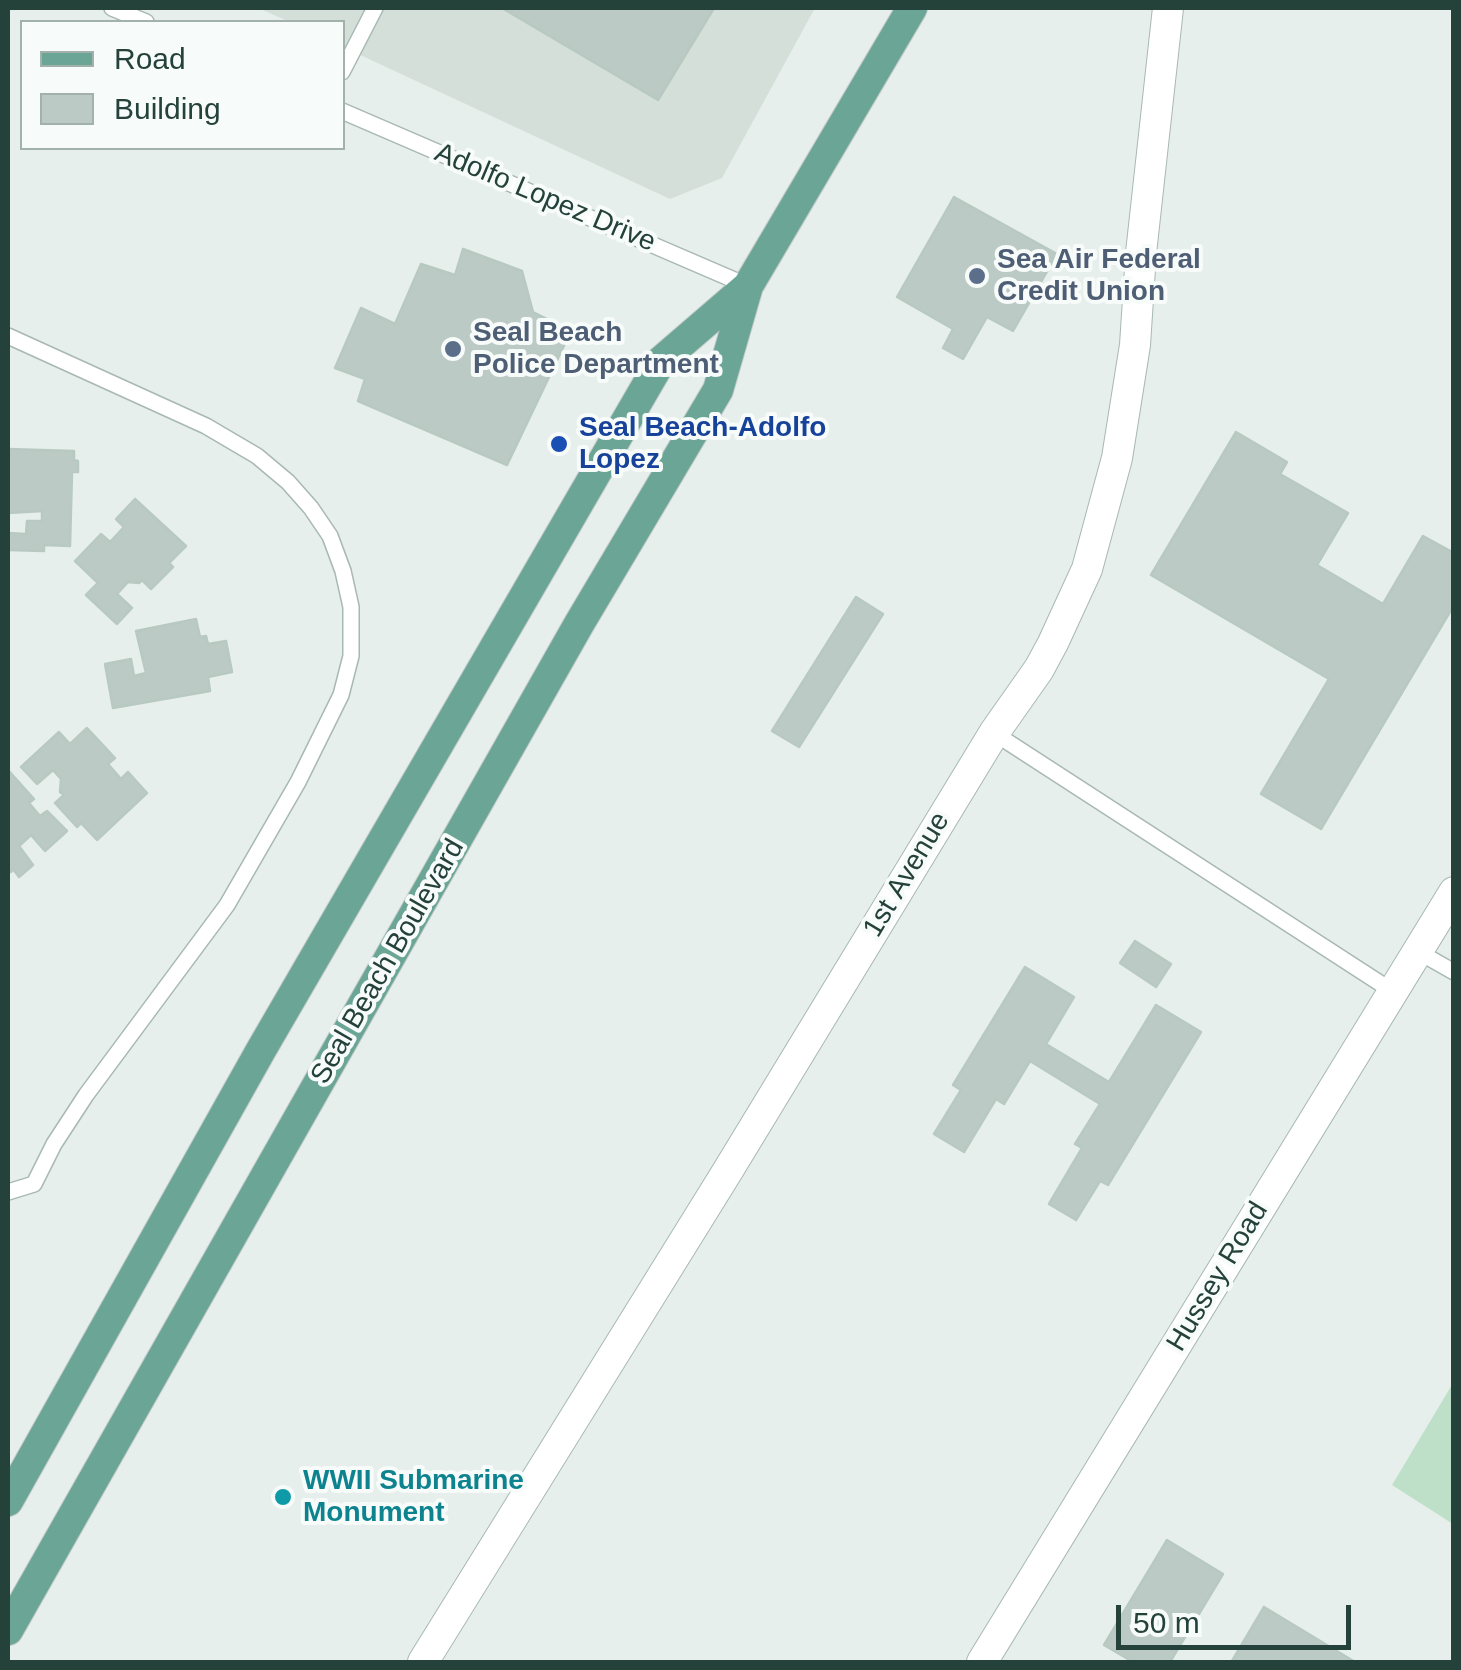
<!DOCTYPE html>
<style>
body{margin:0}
#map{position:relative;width:1461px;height:1670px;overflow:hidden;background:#e6efeb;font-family:Helvetica,sans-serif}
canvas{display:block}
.frame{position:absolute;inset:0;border:10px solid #24423a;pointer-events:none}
.legend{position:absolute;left:20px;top:20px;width:325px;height:130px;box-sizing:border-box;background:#f7fbf9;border:2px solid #a3b1ad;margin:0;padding:12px 18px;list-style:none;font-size:30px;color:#24423a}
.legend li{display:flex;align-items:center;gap:20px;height:50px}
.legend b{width:50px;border:2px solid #a3b1ad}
.scale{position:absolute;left:1116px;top:1605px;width:235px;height:45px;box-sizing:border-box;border:5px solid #24423a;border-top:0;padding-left:12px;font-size:30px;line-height:35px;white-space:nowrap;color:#24423a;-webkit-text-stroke:8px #f7fbf9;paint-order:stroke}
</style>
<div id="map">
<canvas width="1461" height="1670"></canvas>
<div class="frame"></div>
<ul class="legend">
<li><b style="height:12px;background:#6aa596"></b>Road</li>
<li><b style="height:28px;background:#bbcac4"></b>Building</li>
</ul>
<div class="scale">50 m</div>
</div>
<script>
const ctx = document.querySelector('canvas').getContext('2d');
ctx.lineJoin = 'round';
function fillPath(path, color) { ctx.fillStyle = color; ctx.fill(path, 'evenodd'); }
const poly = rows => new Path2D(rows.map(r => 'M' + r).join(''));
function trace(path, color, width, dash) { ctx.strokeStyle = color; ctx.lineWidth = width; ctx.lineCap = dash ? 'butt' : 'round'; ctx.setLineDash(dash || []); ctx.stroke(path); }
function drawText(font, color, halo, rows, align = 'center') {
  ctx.font = font + ' Helvetica,sans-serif'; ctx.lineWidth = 8; ctx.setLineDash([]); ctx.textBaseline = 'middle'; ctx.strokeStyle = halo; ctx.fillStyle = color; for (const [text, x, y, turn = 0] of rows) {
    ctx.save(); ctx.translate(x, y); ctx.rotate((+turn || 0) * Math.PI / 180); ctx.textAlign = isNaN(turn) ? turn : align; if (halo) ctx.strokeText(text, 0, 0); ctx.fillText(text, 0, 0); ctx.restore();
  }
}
fillPath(poly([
 [258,8,815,8,722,178,670,199,343,47,342,22,290,22]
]), '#d4dfda');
fillPath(poly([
 [1453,1383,1453,1524,1392,1485]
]), '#bfe0c8');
const building = poly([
 [502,8,714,8,658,100,502,8],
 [954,197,1057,254,1013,331,987,317,963,359,943,348,953,329,897,297,954,197],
 [463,249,522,271,533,312,571,331,507,465,358,401,365,379,335,368,361,308,395,324,421,264,455,275,463,249],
 [1236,432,1287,462,1280,474,1348,513,1317,565,1383,604,1423,536,1454,553,1454,605,1321,829,1261,794,1329,679,1151,575,1236,432],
 [8,449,74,451,74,460,78,461,78,472,72,472,70,546,44,545,44,551,8,550,8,533,26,534,27,521,42,521,42,511,8,513,8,449],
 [135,499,186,546,169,563,173,567,151,589,142,580,139,583,128,582,117,594,132,608,117,624,86,595,98,583,75,561,101,534,110,542,124,527,116,519,135,499],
 [856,597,883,614,799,747,772,731,856,597],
 [196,619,200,637,206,636,208,644,226,641,232,672,208,677,210,691,113,708,105,664,131,659,134,676,146,673,136,631,196,619],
 [87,728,115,758,108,764,121,779,128,772,147,793,97,840,81,823,77,827,55,803,64,795,60,792,61,779,53,770,37,784,21,767,59,732,70,744,87,728],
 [8,770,34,799,29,803,40,816,47,811,67,831,45,851,31,835,19,846,33,865,19,877,13,869,11,872,8,868,8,770],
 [1135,941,1171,964,1156,987,1120,963,1135,941],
 [1025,967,1074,997,1046,1044,1109,1082,1156,1005,1201,1032,1108,1185,1100,1181,1076,1220,1049,1204,1082,1148,1075,1144,1100,1104,1030,1061,1004,1104,996,1099,964,1152,934,1134,961,1090,953,1085,1025,967],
 [1167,1540,1223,1574,1170,1662,1133,1662,1104,1645,1167,1540],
 [1264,1607,1355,1662,1232,1661,1264,1607]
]);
fillPath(building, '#bbcac4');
trace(building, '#b8c9c2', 2.5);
const service = poly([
 [112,8,146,22],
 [342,72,375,8],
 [342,111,748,286],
 [8,336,206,426,257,456,288,482,311,508,330,536,343,571,351,607,351,656,341,695,298,782,227,905,86,1095,54,1144,34,1184,8,1192],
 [994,733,1392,991],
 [1417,951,1454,972]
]);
const minor = poly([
 [423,1662,727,1172,994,733,1039,669,1053,643,1087,569,1117,458,1135,345,1141,253,1168,8],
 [982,1662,1454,892]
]);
const primary = poly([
 [8,1501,261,1050,661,361,748,286],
 [8,1630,579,624,718,390,748,286,912,8]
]);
trace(service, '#a8b8b2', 18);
trace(minor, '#a8b8b2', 32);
trace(primary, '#c2cac8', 32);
trace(service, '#fff', 15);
trace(minor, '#fff', 30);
trace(primary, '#6aa596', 30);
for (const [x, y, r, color] of [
 [977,276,10,"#5c6f8a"],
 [453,349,10,"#5c6f8a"],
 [559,444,10,"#1a4fb4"],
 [283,1497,10,"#0f9aa8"]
]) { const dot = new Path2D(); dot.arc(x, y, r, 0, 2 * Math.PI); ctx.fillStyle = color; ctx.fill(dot); trace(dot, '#f7fbf9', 4); }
drawText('28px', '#24423a', '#f7fbf9', [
 ["Adolfo Lopez Drive",545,198,23],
 ["1st Avenue",907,875,-59],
 ["Seal Beach Boulevard",388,962,-60],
 ["Hussey Road",1218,1277,-59]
]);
drawText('bold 28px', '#4e5e75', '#f7fbf9', [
 ["Sea Air Federal",997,260],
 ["Credit Union",997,292],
 ["Seal Beach",473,333],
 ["Police Department",473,365]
], 'left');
drawText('bold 28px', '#164399', '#f7fbf9', [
 ["Seal Beach-Adolfo",579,428],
 ["Lopez",579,460]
], 'left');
drawText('bold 28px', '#0d838f', '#f7fbf9', [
 ["WWII Submarine",303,1481],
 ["Monument",303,1513]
], 'left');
</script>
